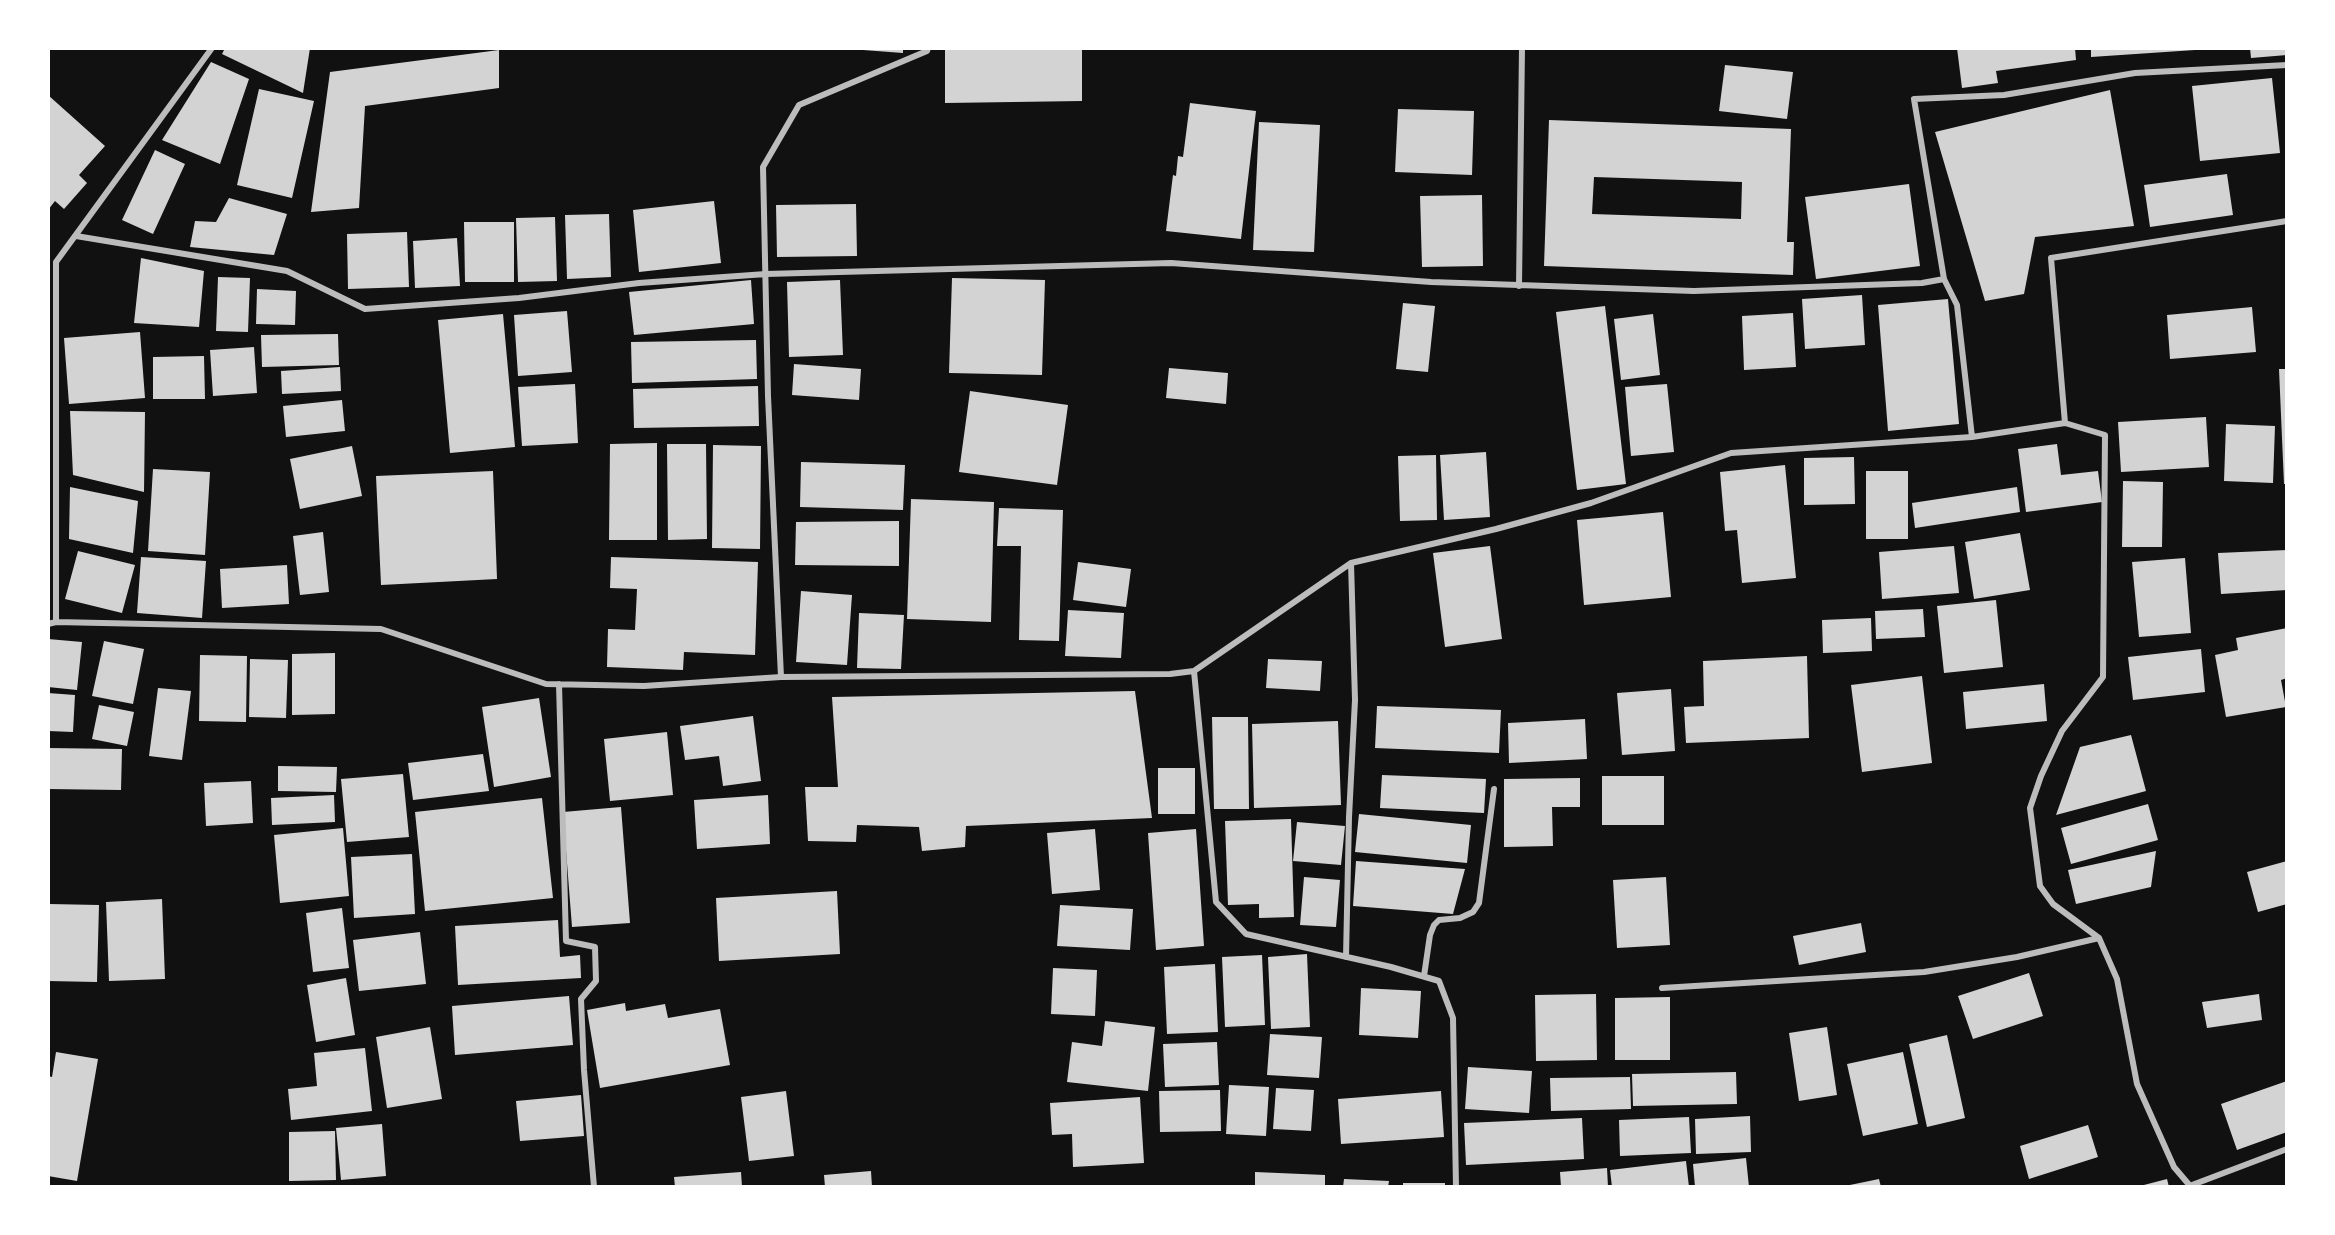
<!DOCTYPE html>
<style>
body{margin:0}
#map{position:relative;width:2335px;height:1235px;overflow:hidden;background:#111;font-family:"Noto Serif",serif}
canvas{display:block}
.frame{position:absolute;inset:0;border:50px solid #fff;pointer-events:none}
</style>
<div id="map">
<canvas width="2335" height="1235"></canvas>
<div class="frame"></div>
</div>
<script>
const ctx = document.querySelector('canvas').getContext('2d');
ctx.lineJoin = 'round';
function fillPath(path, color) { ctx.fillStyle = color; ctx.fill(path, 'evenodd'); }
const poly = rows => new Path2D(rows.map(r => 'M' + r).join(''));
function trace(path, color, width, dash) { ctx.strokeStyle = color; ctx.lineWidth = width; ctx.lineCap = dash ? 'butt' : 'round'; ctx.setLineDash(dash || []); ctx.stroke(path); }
fillPath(poly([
 [225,48,310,48,303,93,222,54],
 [863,48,903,48,903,53,863,50],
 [945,48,1082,48,1082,101,945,103],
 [1957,48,2075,48,2076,60,1996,71,1998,83,1962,88],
 [2091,48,2195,48,2195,50,2091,57],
 [2250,48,2287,48,2287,55,2251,58],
 [499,50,499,88,365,106,359,208,311,212,330,72],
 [211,62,249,79,220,164,162,140],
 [1725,65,1793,72,1787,119,1719,111],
 [2272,78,2280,153,2200,161,2192,86],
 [259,89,314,101,292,198,237,185],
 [2110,90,2134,226,2035,237,2024,294,1985,301,1935,132],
 [48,95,105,146,79,175,87,183,64,209,55,201,48,210],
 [1190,103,1256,111,1241,239,1166,231,1173,175,1176,176,1178,156,1183,157],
 [1398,109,1474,111,1472,175,1395,172],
 [1549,120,1791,129,1787,242,1794,242,1793,275,1544,266],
 [1594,177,1742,182,1741,219,1592,214],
 [1259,122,1320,125,1314,252,1253,250],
 [155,150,185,164,153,234,122,220],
 [2227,174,2233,215,2150,227,2144,185],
 [1909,184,1920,266,1816,279,1805,197],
 [1482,195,1483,266,1422,267,1420,196],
 [229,198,287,214,274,255,190,247,195,221,216,222],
 [714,201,721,263,639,272,633,210],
 [856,204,857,256,777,257,776,205],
 [609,214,611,277,567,279,565,215],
 [555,217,557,281,518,282,516,218],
 [464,222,514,222,514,282,465,282],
 [407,232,409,287,348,289,347,234],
 [457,238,460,286,415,288,413,241],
 [141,258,204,271,199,327,134,323],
 [218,277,250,278,248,332,216,331],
 [952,278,1045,280,1042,375,949,373],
 [751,280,754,324,634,335,629,292],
 [840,280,843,355,789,357,787,282],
 [257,289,296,291,295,325,256,324],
 [1862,295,1865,345,1805,349,1802,299],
 [1948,299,1959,424,1888,431,1878,305],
 [1403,303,1435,306,1428,372,1396,369],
 [1605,306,1626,484,1577,490,1556,312],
 [2252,307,2256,352,2170,359,2167,315],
 [567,311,572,372,518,376,514,315],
 [1793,313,1796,367,1744,370,1742,316],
 [503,314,515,447,450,453,438,320],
 [1653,314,1660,375,1621,380,1614,319],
 [140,332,145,398,69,404,64,338],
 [338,334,339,365,262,367,261,335],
 [756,340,757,379,632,383,631,342],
 [254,347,257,393,213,396,210,350],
 [204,356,205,399,153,399,153,357],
 [794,364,861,369,859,400,792,395],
 [340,367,341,391,282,394,281,371],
 [1169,368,1228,373,1226,404,1166,398],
 [2279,369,2287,369,2287,484,2284,484],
 [575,384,578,443,522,446,518,387],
 [1667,384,1674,452,1631,456,1625,387],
 [758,386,759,426,634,428,633,389],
 [970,391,1068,405,1057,485,959,472],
 [342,400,345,431,286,437,283,406],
 [70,411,145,412,144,492,73,475],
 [2206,417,2209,467,2121,472,2118,422],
 [2226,424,2275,426,2273,483,2224,481],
 [657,443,657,540,609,540,610,444],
 [667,444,706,444,707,539,668,540],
 [2057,444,2061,475,2098,471,2102,502,2026,512,2018,449],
 [713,445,761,446,760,549,712,548],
 [352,446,362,496,300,509,290,459],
 [1486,452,1490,517,1444,520,1440,455],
 [1436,455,1437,520,1400,521,1398,456],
 [1854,457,1855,504,1804,505,1804,458],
 [801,462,905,465,903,510,800,507],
 [1785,465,1796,578,1742,583,1737,530,1725,531,1720,472],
 [153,469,210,472,205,555,148,551],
 [493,471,497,579,381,585,376,476],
 [1866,471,1908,471,1908,539,1866,539],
 [2123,481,2163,482,2162,547,2122,547],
 [70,487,138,501,133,553,69,539],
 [2017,487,2020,512,1915,528,1912,503],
 [911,499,994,502,991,622,907,619],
 [999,508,1063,510,1059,641,1019,640,1021,546,997,546],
 [1663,512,1671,597,1584,605,1577,520],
 [899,521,899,566,795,565,796,522],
 [323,532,329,592,300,595,293,536],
 [2020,533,2030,590,1974,599,1965,542],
 [1490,546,1502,639,1445,647,1433,553],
 [1954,546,1959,593,1882,599,1879,552],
 [2287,550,2287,590,2221,594,2218,553],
 [78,551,135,565,122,613,65,599],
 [141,557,206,561,202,618,137,613],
 [611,557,758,562,755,655,684,652,683,670,607,667,608,629,635,630,637,589,610,588],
 [2185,558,2191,633,2139,637,2132,562],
 [1078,562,1131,569,1126,607,1073,600],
 [287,565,289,604,222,608,220,569],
 [801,591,852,595,847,665,796,662],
 [1996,600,2003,667,1944,673,1937,606],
 [1923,609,1925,637,1876,639,1875,611],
 [1068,610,1124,613,1121,658,1065,656],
 [859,613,904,615,901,669,857,668],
 [1871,618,1872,651,1823,653,1822,620],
 [2287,628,2287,678,2281,680,2286,707,2226,717,2215,655,2238,650,2236,638],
 [48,639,82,642,77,690,48,687],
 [104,641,144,649,133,704,92,696],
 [2201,649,2205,692,2133,700,2128,657],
 [335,653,335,714,292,715,292,654],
 [200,655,247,656,246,722,199,721],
 [1807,656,1809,738,1686,743,1684,707,1704,706,1703,661],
 [250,659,288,660,286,718,249,717],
 [1268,659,1322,661,1320,691,1266,688],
 [1922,676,1932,763,1862,772,1851,685],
 [2044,684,2047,721,1966,729,1963,692],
 [158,688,191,691,182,760,149,756],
 [1671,689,1675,751,1622,755,1617,693],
 [1135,691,1152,818,966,826,965,847,922,851,919,827,857,825,856,842,808,841,805,787,838,787,832,697],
 [48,693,75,695,73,732,48,731],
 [539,698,551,777,494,787,482,707],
 [99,705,134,712,127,746,92,739],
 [1377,706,1501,710,1499,753,1375,748],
 [753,716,761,781,723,786,719,756,685,760,680,726],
 [1212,717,1248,717,1249,809,1214,809],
 [1585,719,1587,759,1509,763,1508,723],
 [1338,721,1341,805,1254,808,1252,724],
 [667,732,673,795,610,801,604,739],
 [2131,735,2146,791,2056,815,2080,747],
 [48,748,122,749,121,790,48,789],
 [483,754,489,791,413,800,408,763],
 [278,766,337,767,336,792,278,791],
 [1158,768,1195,768,1195,814,1158,814],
 [403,774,409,837,347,842,341,779],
 [1382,775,1486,779,1484,813,1380,808],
 [1602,776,1664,776,1664,825,1602,825],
 [1580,778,1580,807,1552,807,1553,846,1504,847,1504,779],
 [251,781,253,823,206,826,204,783],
 [334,795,335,822,272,825,271,798],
 [768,795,770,844,697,849,694,800],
 [542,798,553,898,425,911,415,812],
 [2148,804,2158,840,2071,864,2061,828],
 [621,807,630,923,572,927,563,812],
 [1359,814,1471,825,1467,863,1355,852],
 [1291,819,1294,917,1259,918,1259,904,1228,905,1225,821],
 [1297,822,1345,826,1341,865,1293,861],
 [343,828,349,896,280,903,274,835],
 [1095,829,1100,890,1052,894,1047,833],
 [1196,829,1204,946,1156,950,1148,833],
 [2156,851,2151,887,2076,904,2068,870],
 [412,854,415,914,354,918,351,857],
 [1356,861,1465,869,1453,914,1353,906],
 [2287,861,2287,904,2258,912,2247,872],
 [1304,877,1340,880,1336,927,1300,925],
 [1666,877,1670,945,1617,948,1613,880],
 [837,891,840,954,719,961,716,898],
 [162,899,165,979,109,981,106,902],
 [49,904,99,905,97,982,48,981],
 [1060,905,1133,909,1130,950,1057,946],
 [342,908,349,968,313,972,306,913],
 [558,920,560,957,580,955,581,978,458,985,455,926],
 [1861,923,1866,952,1799,965,1793,936],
 [420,932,426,984,359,991,353,940],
 [1307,954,1310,1027,1271,1029,1268,957],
 [1262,955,1265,1025,1225,1027,1222,957],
 [1215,964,1218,1032,1167,1034,1164,967],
 [1053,968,1097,970,1095,1016,1051,1014],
 [2029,973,2043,1016,1973,1039,1958,996],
 [346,978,355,1035,316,1042,307,985],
 [1361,988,1421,991,1418,1038,1359,1035],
 [1596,994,1597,1060,1536,1061,1535,995],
 [2259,994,2262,1020,2207,1028,2202,1002],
 [569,996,573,1045,455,1055,452,1006],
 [1670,997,1670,1060,1615,1060,1615,998],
 [625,1003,626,1011,665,1004,668,1018,720,1009,730,1065,600,1088,587,1010],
 [1105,1021,1155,1027,1148,1091,1067,1082,1072,1042,1102,1046],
 [430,1027,442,1099,387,1108,376,1037],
 [1827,1027,1837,1095,1799,1101,1789,1033],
 [1270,1034,1322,1037,1319,1078,1267,1075],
 [1947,1035,1965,1118,1927,1127,1909,1044],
 [1217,1042,1219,1085,1165,1087,1163,1044],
 [365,1048,372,1111,291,1120,288,1089,317,1086,314,1053],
 [56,1052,98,1059,77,1181,48,1176,48,1076,52,1077],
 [1903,1052,1918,1124,1863,1136,1847,1064],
 [1468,1067,1532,1071,1529,1113,1465,1109],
 [1736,1072,1737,1104,1633,1106,1632,1074],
 [1630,1077,1631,1109,1551,1111,1550,1078],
 [2287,1081,2287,1132,2237,1150,2221,1104],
 [1229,1085,1269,1087,1266,1136,1226,1134],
 [1276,1088,1314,1090,1311,1131,1273,1129],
 [1220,1090,1221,1131,1160,1132,1159,1091],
 [786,1091,794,1156,749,1161,741,1097],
 [1441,1091,1444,1137,1341,1144,1338,1099],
 [581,1095,584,1136,520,1141,516,1101],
 [1140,1097,1144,1163,1073,1167,1072,1134,1052,1135,1050,1103],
 [1750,1116,1751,1152,1696,1154,1695,1119],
 [1689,1117,1691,1153,1620,1156,1619,1120],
 [1582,1118,1584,1159,1466,1165,1464,1123],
 [382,1124,386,1176,341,1180,336,1128],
 [2088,1125,2098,1157,2029,1179,2020,1146],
 [335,1131,336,1180,289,1181,289,1132],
 [1746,1158,1749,1187,1695,1187,1693,1164],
 [1686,1161,1689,1187,1612,1187,1610,1170],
 [1607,1168,1608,1187,1561,1187,1560,1172],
 [871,1171,872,1187,825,1187,824,1175],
 [741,1172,742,1187,675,1187,674,1177],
 [1255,1172,1325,1175,1325,1187,1255,1187],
 [1344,1179,1389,1181,1388,1187,1343,1187],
 [1879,1179,1881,1187,1845,1187,1845,1186],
 [2167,1179,2169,1187,2140,1187,2140,1186],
 [1403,1183,1445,1183,1445,1187,1403,1187]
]), '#d3d3d3');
trace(poly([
 [76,236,287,271,365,309,519,298,639,283,766,274,1171,263,1431,282,1694,291,1922,283,1944,279,1957,305,1972,437,1731,453,1591,503,1496,529,1351,563,1194,671,1216,902,1246,934,1391,967,1439,981,1453,1018,1456,1187],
 [1944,279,1914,99,2004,95,2135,73,2287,65],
 [1519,286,1522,48],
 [2065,423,2051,258,2287,221],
 [1972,437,2065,423,2105,435,2103,677,2062,731,2041,776,2030,808,2040,886,2053,904,2099,938,2117,979,2137,1084,2174,1167,2191,1187],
 [56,622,56,262,212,48],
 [48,624,56,622,381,629,546,684,644,686,781,677,768,396,763,167,799,105,927,51,928,48],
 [781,677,1170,674,1194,671],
 [559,684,566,941,595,947,596,981,581,999,584,1070,594,1187],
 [1346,957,1349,817,1355,700,1351,563],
 [1424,976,1430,935,1434,925,1439,920,1460,918,1473,912,1479,903,1494,789],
 [1662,988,1924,972,2017,957,2099,938],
 [2192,1185,2287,1149]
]), '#bcbcbc', 6);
</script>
